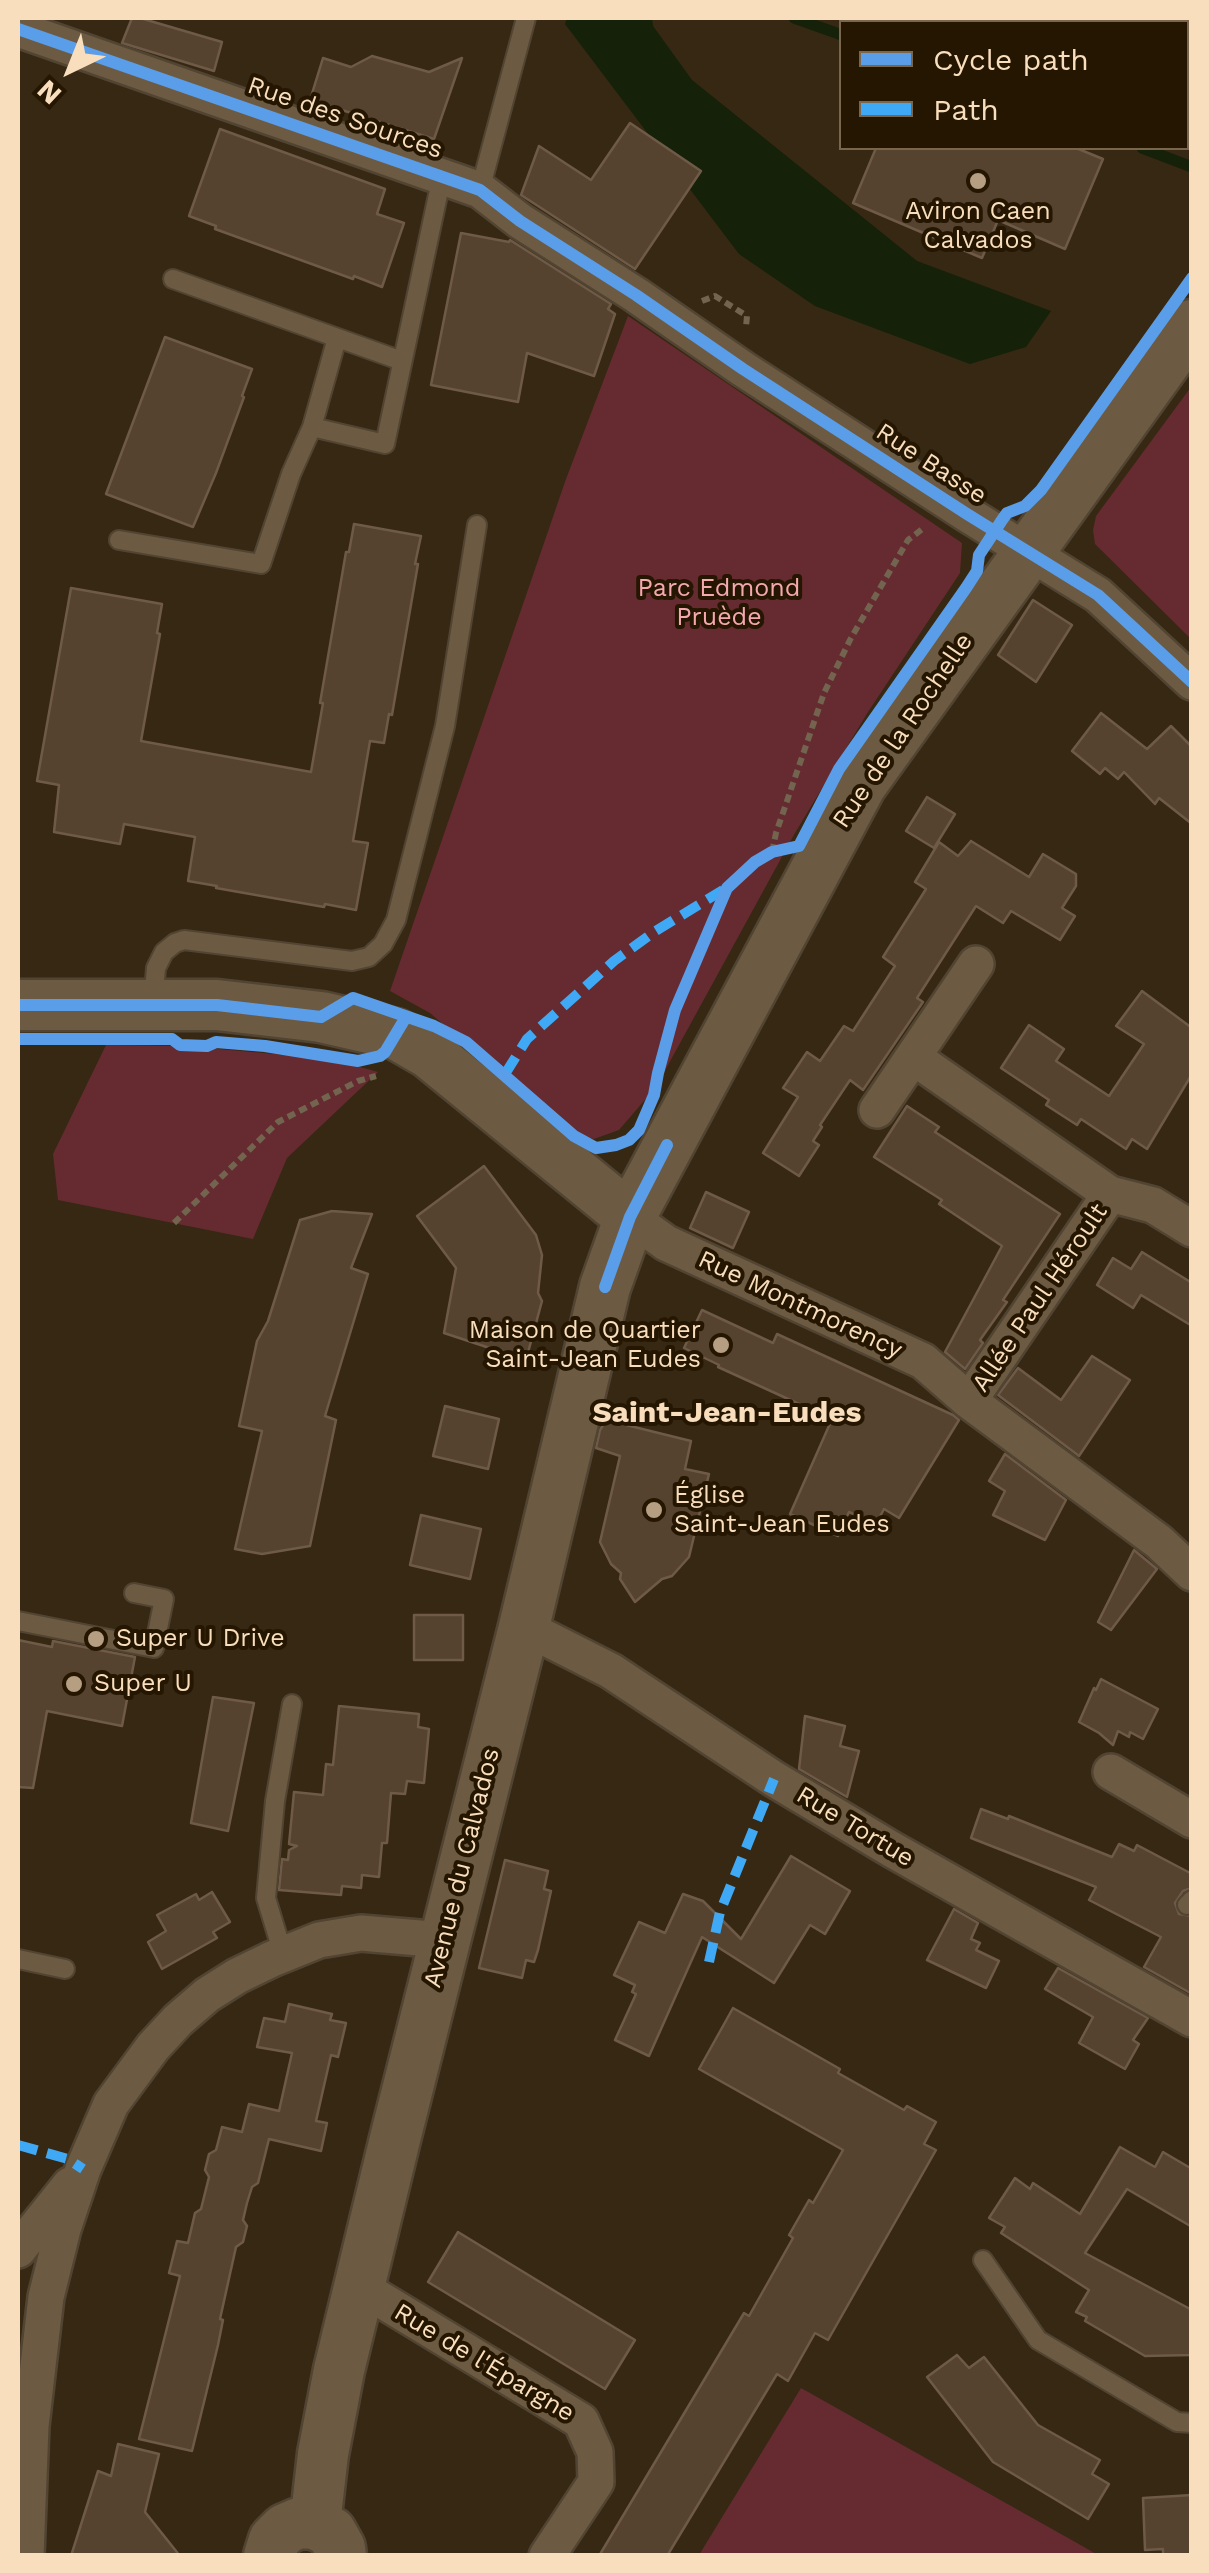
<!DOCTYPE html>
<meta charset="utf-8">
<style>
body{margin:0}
#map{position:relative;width:1209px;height:2573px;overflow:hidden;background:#362812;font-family:"Work Sans",sans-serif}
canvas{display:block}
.frame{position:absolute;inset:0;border:20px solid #f9debd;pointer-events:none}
.legend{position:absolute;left:839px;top:20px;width:350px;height:130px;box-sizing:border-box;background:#251602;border:2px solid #7a664d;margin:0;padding:12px 18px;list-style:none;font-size:30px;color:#f9debd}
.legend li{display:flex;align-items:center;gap:20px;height:50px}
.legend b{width:50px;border:2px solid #7a664d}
.north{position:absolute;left:20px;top:20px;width:100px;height:100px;-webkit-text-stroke:8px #251602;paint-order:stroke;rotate:223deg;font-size:28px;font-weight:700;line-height:40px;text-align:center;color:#f9debd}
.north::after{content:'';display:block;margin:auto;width:35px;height:45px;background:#f9debd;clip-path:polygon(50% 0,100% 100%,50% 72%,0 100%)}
</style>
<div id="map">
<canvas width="1209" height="2573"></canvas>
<div class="frame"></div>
<ul class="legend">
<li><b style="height:12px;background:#5a9eea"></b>Cycle path</li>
<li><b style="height:12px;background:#3fa9f5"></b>Path</li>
</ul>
<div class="north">N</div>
</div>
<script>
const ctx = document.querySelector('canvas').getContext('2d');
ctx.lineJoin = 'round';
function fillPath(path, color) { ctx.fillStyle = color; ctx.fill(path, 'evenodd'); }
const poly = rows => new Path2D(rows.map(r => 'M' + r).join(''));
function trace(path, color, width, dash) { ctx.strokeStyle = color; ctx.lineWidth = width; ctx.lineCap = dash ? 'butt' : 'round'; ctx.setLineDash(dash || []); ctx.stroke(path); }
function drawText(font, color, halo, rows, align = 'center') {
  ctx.font = font + ' "Work Sans",sans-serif'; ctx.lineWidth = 8; ctx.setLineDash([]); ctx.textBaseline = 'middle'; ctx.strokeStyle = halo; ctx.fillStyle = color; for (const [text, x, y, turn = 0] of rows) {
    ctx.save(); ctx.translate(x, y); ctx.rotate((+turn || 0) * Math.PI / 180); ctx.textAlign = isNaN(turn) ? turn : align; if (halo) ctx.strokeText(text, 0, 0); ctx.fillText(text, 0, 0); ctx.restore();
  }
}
fillPath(poly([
 [628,316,962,543,960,573,868,712,795,833,656,1087,619,1130,594,1139,568,1133,430,1013,390,991,566,479],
 [1191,387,1191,639,1095,544,1093,530,1096,516],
 [106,1045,185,1046,331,1059,378,1072,287,1158,253,1239,58,1200,53,1154],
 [801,2388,1077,2543,1098,2555,699,2555]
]), '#652b30');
fillPath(poly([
 [567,18,652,18,653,26,692,80,917,261,1051,311,1026,347,970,364,815,306,739,254,565,24]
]), '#152108');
trace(poly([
 [794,18,842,35],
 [1142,148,1192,167]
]), '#152108', 11);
const building = poly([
 [132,18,140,18,222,42,214,71,122,43,132,18],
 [372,56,429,72,462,58,434,139,310,100,323,58,351,67,372,56],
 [630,123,701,171,635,269,521,195,539,146,591,180,630,123],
 [220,129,385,189,377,214,404,223,382,287,354,276,353,279,215,229,216,226,189,216,220,129],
 [876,148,1076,148,1103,159,1065,249,998,220,982,258,853,203,876,148],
 [461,233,509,242,510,240,611,304,608,309,615,314,594,376,527,353,518,402,431,385,461,233],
 [165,337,252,369,242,396,244,397,216,473,193,527,106,494,165,337],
 [354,524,421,536,415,564,418,564,392,715,389,714,384,743,370,741,353,841,368,843,356,910,325,904,324,907,216,888,217,886,188,881,195,837,124,824,120,844,54,832,59,785,37,781,71,588,162,604,157,633,160,634,141,741,311,772,323,703,320,703,346,552,349,552,354,524],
 [1033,600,1072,625,1036,682,998,655,1033,600],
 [1101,713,1147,749,1171,726,1192,747,1192,824,1159,798,1155,804,1124,772,1118,779,1105,768,1100,774,1072,751,1101,713],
 [927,797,955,814,934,848,906,831,927,797],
 [971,841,1029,877,1043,854,1076,874,1076,886,1062,908,1075,916,1060,940,1011,911,1003,923,976,906,917,998,923,1002,863,1090,850,1080,820,1125,822,1127,813,1141,819,1145,799,1176,763,1153,798,1097,783,1088,807,1052,820,1061,844,1026,853,1031,895,966,883,957,926,889,915,882,939,842,958,856,971,841],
 [1142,991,1192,1028,1192,1074,1147,1149,1132,1139,1126,1149,1081,1119,1077,1125,1046,1105,1049,1100,1001,1068,1029,1025,1064,1049,1056,1061,1109,1096,1144,1044,1116,1026,1142,991],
 [907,1106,939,1127,935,1132,1060,1214,1003,1300,1007,1302,980,1340,983,1343,965,1369,945,1352,1002,1246,939,1204,942,1200,874,1157,907,1106],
 [484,1166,536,1235,542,1255,538,1293,542,1301,526,1360,444,1333,456,1268,417,1216,484,1166],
 [706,1192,749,1212,733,1248,690,1228,706,1192],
 [332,1211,372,1214,351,1268,368,1274,325,1416,336,1420,310,1546,262,1554,235,1549,262,1431,239,1426,257,1341,268,1321,300,1220,332,1211],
 [1142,1252,1192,1283,1192,1326,1141,1295,1133,1308,1097,1285,1113,1258,1131,1269,1142,1252],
 [702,1310,773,1343,777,1334,953,1415,959,1420,899,1518,884,1509,876,1524,849,1512,838,1536,790,1514,832,1419,718,1367,719,1365,684,1348,702,1310],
 [1092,1356,1130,1380,1079,1456,998,1395,1018,1368,1061,1400,1092,1356],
 [445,1406,499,1419,488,1469,433,1456,445,1406],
 [606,1420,691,1441,685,1469,709,1474,689,1557,672,1576,662,1579,635,1602,620,1579,621,1573,611,1564,600,1542,620,1456,596,1448,600,1430,606,1420],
 [1005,1454,1066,1500,1045,1540,993,1515,1005,1491,989,1481,1005,1454],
 [421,1515,481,1529,470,1579,410,1565,421,1515],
 [1134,1550,1157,1569,1111,1630,1098,1622,1134,1550],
 [414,1615,463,1615,463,1660,414,1660,414,1615],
 [18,1640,52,1647,53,1641,135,1657,122,1726,47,1711,33,1788,18,1787,18,1640],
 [1101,1679,1158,1709,1143,1739,1130,1732,1129,1737,1118,1731,1113,1745,1099,1733,1079,1722,1094,1688,1096,1690,1101,1679],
 [213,1697,254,1703,228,1831,191,1823,213,1697],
 [339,1706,419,1714,418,1727,429,1729,424,1783,407,1781,405,1794,391,1793,387,1843,382,1843,379,1877,362,1875,361,1888,342,1886,341,1895,279,1890,282,1859,288,1860,289,1850,297,1846,289,1844,294,1792,323,1795,326,1764,333,1765,339,1706],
 [805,1716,845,1726,840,1746,859,1751,847,1797,799,1769,805,1716],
 [981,1809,1008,1819,1009,1816,1112,1857,1119,1844,1134,1851,1137,1845,1192,1874,1192,1888,1183,1891,1175,1903,1179,1914,1192,1916,1192,1994,1144,1967,1161,1937,1089,1900,1096,1887,971,1838,981,1809],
 [791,1856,850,1891,825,1934,810,1925,774,1983,702,1937,649,2056,615,2040,636,1994,632,1992,635,1985,614,1975,639,1922,665,1933,683,1894,703,1901,741,1939,791,1856],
 [505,1860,548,1871,544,1889,551,1891,538,1950,534,1962,526,1960,522,1978,479,1968,505,1860],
 [212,1892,230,1922,213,1932,217,1938,162,1969,148,1942,166,1931,157,1915,196,1894,199,1900,212,1892],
 [954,1909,978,1923,971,1939,980,1943,976,1950,999,1961,986,1988,927,1960,954,1909],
 [1058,1968,1148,2018,1133,2040,1139,2044,1125,2069,1079,2043,1093,2017,1045,1989,1058,1968],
 [289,2004,332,2014,330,2020,346,2023,338,2057,331,2055,316,2121,327,2123,321,2151,269,2139,258,2183,252,2187,247,2203,243,2220,247,2226,243,2242,236,2247,220,2319,223,2320,218,2345,192,2451,139,2439,180,2276,169,2273,177,2241,188,2243,195,2213,201,2209,209,2177,205,2170,209,2154,216,2150,222,2127,242,2132,249,2104,279,2111,292,2053,257,2047,264,2018,285,2022,289,2004],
 [733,2008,840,2069,838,2073,904,2110,907,2106,936,2122,924,2144,936,2150,828,2340,815,2333,788,2381,777,2374,667,2556,599,2556,744,2313,749,2316,793,2238,789,2235,809,2200,813,2203,843,2150,699,2069,733,2008],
 [1120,2147,1155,2167,1163,2152,1192,2169,1192,2227,1127,2189,1085,2253,1192,2310,1192,2355,1145,2356,1085,2321,1087,2317,1076,2312,1089,2290,1001,2233,1005,2227,989,2218,1015,2178,1030,2189,1033,2183,1080,2214,1120,2147],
 [458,2232,635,2340,605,2389,428,2282,458,2232],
 [957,2355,969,2368,984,2357,1038,2425,1100,2460,1092,2474,1109,2484,1088,2519,993,2462,927,2377,957,2355],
 [118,2444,159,2454,145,2512,180,2556,71,2556,98,2471,111,2476,118,2444],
 [1192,2495,1192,2554,1163,2556,1163,2549,1145,2550,1143,2498,1192,2495]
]);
fillPath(building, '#55432f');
trace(building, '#6e5a47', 2.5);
const lane = poly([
 [480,190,526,18],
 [173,279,402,361],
 [312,427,337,338],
 [119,540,261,564,291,474,312,427,385,444,442,176],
 [153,1004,156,968,164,952,175,943,184,940,352,961,369,957,383,944,396,920,445,726,477,525],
 [18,1621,154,1648,164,1599,134,1593],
 [1187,1905,1192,1900],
 [283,1954,266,1898,275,1801,292,1704],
 [18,1959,65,1969],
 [983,2260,1038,2340,1177,2422,1192,2423]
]);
const street = poly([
 [18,29,480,190,520,221,636,295,743,369,967,514,1098,595,1192,682],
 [913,1057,1110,1194,1153,1205,1192,1229],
 [877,1110,976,964],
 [630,1217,666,1243,923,1361,969,1401,1159,1542,1192,1573],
 [969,1401,1110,1194],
 [524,1627,611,1671,774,1779,891,1849,1192,2019],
 [1111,1772,1192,1820],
 [18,2250,70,2185],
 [360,2287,581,2421,595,2452,596,2482,547,2556],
 [26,2556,31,2426,46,2297,63,2229,83,2169,111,2104,153,2047,178,2020,207,1995,237,1976,272,1959,319,1940,361,1933,443,1940]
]);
const secondary = poly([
 [18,1005,217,1005,321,1017,396,1034,429,1053,630,1217],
 [315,2524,323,2454,339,2370,395,2139,524,1627,605,1287,630,1217,861,785,1192,325],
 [269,2556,274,2540,285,2529,299,2523,315,2524,331,2532,340,2548,341,2556]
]);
trace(lane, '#514432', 22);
trace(street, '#514432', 40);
trace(secondary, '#514432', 55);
trace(poly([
 [702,301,715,296,747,316,746,327],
 [772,852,776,833,824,693,851,638,908,540,925,527],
 [174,1223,278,1122,358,1081,376,1076]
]), '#72644e', 6, [8, 5]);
trace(lane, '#6c5b42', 18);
trace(street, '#6c5b42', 35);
trace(secondary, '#6c5b42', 50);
trace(poly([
 [1002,18,1017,22],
 [1186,81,1192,82],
 [505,1074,527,1039,614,961,654,932,723,890],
 [709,1962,720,1912,774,1779],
 [18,2145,68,2159,83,2169]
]), '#3fa9f5', 10, [20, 10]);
trace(poly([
 [18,29,480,190,520,221,636,295,743,369,967,514,1098,595,1192,682],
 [18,1005,217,1005,321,1017,353,998,434,1026,466,1042,574,1136,596,1148,616,1145,629,1140,639,1130,654,1095,658,1073,675,1010,727,888,755,862,772,852,799,846,839,769,966,588,977,571,979,555,1002,520,1007,513,1025,506,1041,490,1192,278],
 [18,1039,172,1039,180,1045,207,1046,216,1042,265,1046,358,1061,380,1056,385,1052,406,1017],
 [605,1287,630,1217,667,1145]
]), '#5a9eea', 12);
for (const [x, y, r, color] of [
 [978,181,10,"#b59e81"],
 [721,1345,10,"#b59e81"],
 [654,1510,10,"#b59e81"],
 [96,1639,10,"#b59e81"],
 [74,1684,10,"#b59e81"]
]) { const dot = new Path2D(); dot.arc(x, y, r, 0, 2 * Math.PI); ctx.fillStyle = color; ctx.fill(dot); trace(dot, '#251602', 4); }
drawText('25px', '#f9debd', '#251602', [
 ["Rue des Sources",345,118,19],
 ["Rue Basse",931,464,33],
 ["Rue de la Rochelle",903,731,-56],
 ["Allée Paul Héroult",1040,1298,-56],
 ["Rue Montmorency",800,1305,25],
 ["Rue Tortue",855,1827,31],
 ["Avenue du Calvados",462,1868,-76],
 ["Rue de l'Épargne",484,2363,31]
]);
drawText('25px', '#f9debd', '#251602', [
 ["Aviron Caen",978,212,"center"],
 ["Calvados",978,241,"center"],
 ["Maison de Quartier",701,1331,"right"],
 ["Saint-Jean Eudes",701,1360,"right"],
 ["Église",674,1496],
 ["Saint-Jean Eudes",674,1525],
 ["Super U Drive",116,1639],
 ["Super U",94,1684]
], 'left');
drawText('25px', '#f4a8af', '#251602', [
 ["Parc Edmond",719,589],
 ["Pruède",719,618]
]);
drawText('bold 30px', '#f9debd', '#251602', [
 ["Saint-Jean-Eudes",727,1413]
]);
</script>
